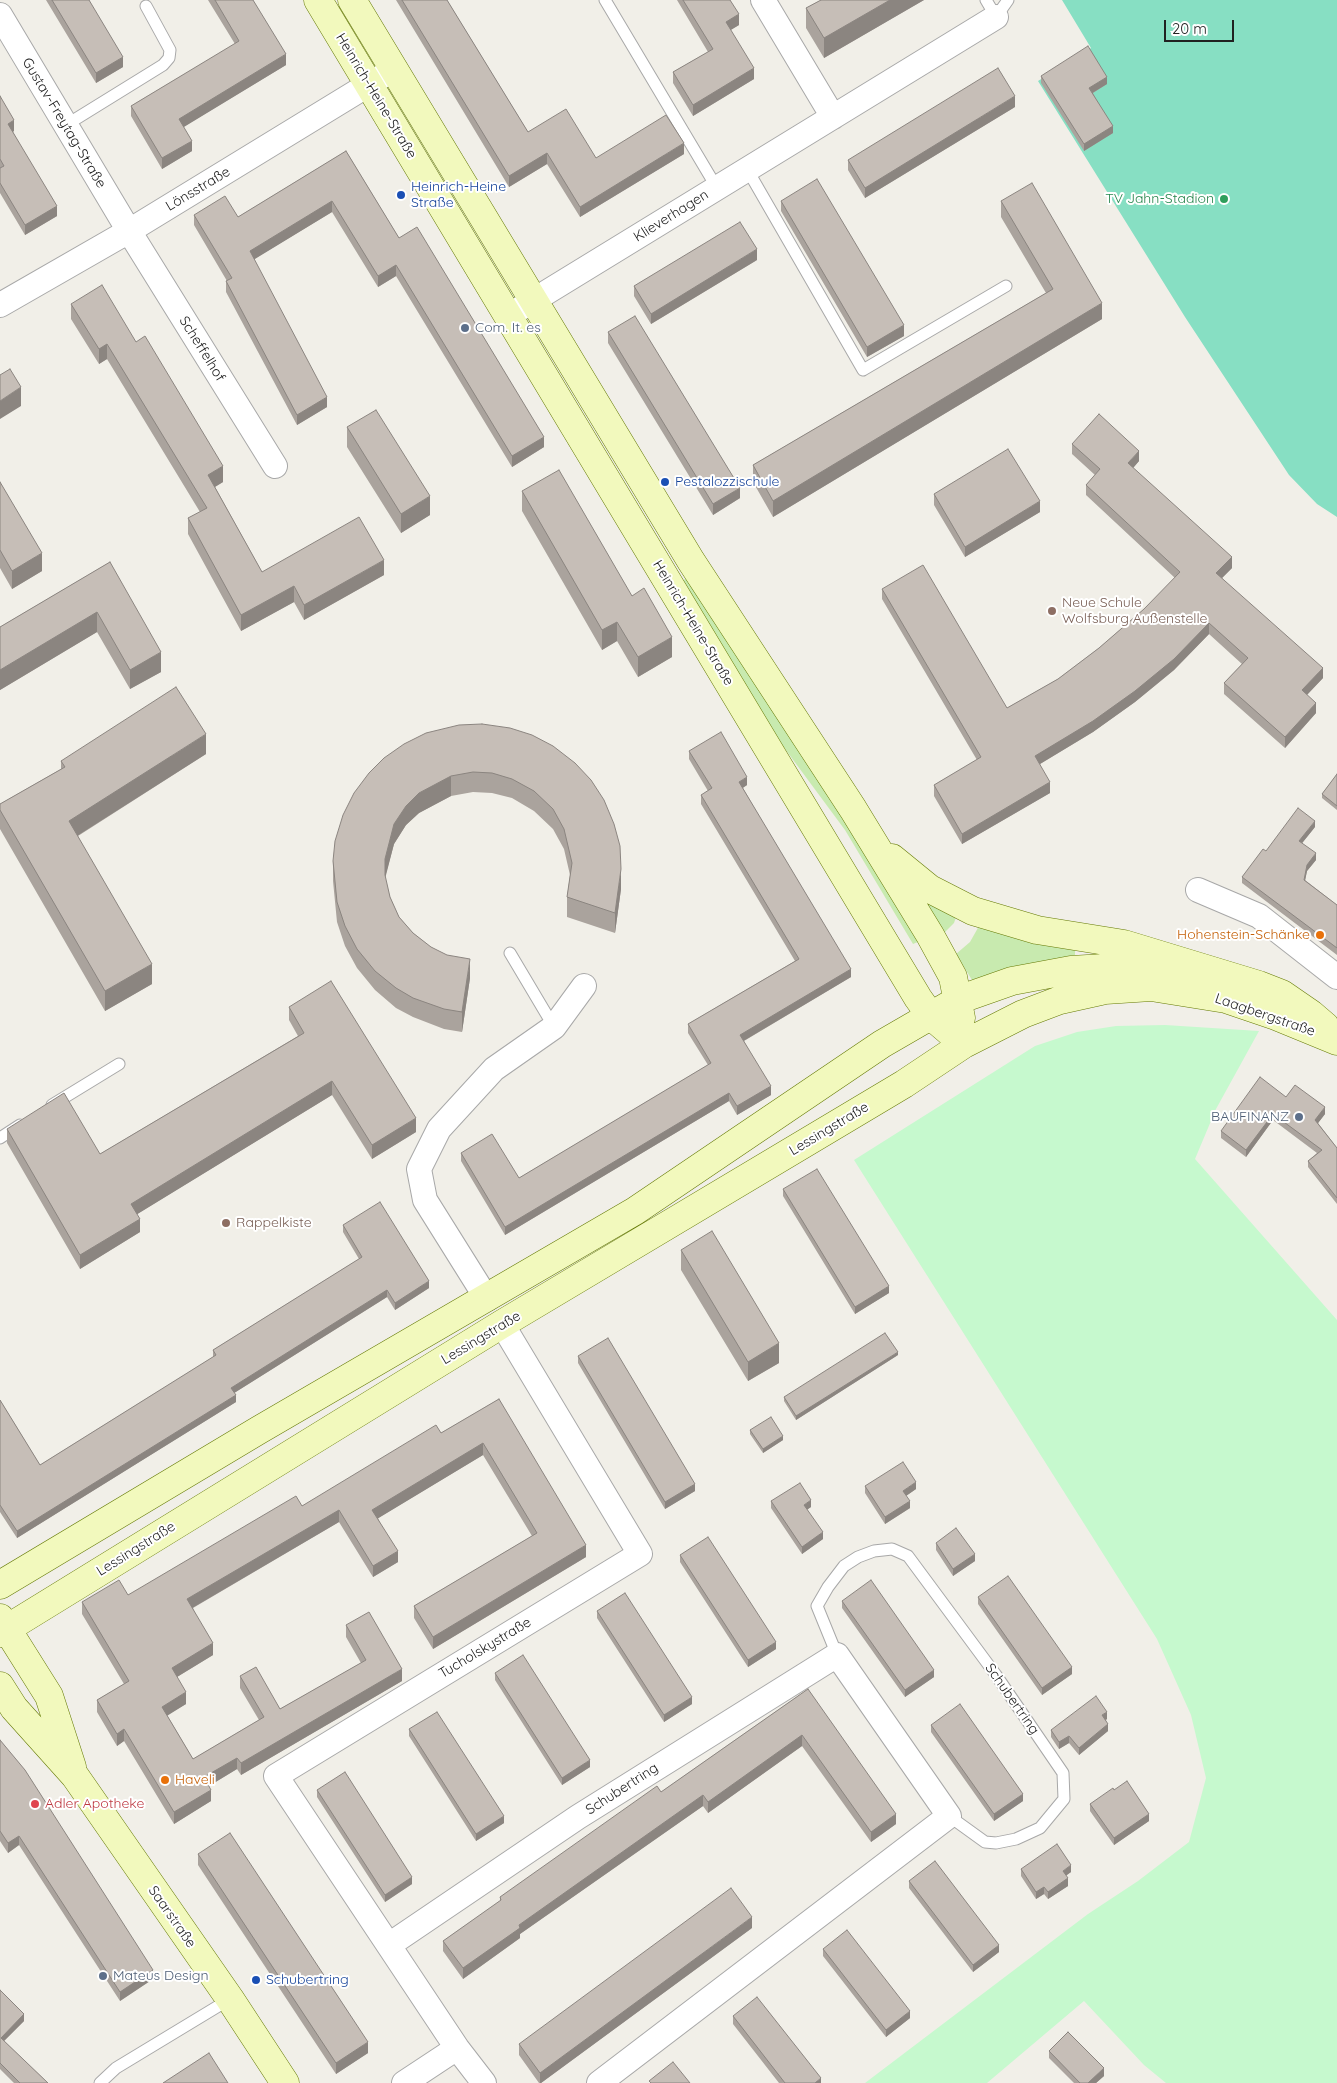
<!DOCTYPE html>
<meta charset="utf-8">
<style>
body{margin:0}
#map{position:relative;width:1337px;height:2083px;overflow:hidden;background:#f1efe8;font-family:Quicksand,sans-serif}
canvas{display:block}
.scale{position:absolute;left:1164px;top:20px;width:70px;height:22px;box-sizing:border-box;border:2px solid #212121;border-top:0;padding-left:6px;font-size:15px;line-height:18px;white-space:nowrap;color:#212121;-webkit-text-stroke:4px #fff;paint-order:stroke}
</style>
<div id="map">
<canvas width="1337" height="2083"></canvas>
<div class="scale">20 m</div>
</div>
<script>
const ctx = document.querySelector('canvas').getContext('2d');
ctx.lineJoin = 'round';
function fillPath(path, color) { ctx.fillStyle = color; ctx.fill(path, 'evenodd'); }
const poly = rows => new Path2D(rows.map(r => 'M' + r).join(''));
function trace(path, color, width, dash) { ctx.strokeStyle = color; ctx.lineWidth = width; ctx.lineCap = dash ? 'butt' : 'round'; ctx.setLineDash(dash || []); ctx.stroke(path); }
function drawText(font, color, halo, rows, align = 'center') {
  ctx.font = font + ' Quicksand,sans-serif'; ctx.lineWidth = 4; ctx.setLineDash([]); ctx.textBaseline = 'middle'; ctx.strokeStyle = halo; ctx.fillStyle = color; for (const [text, x, y, turn = 0] of rows) {
    ctx.save(); ctx.translate(x, y); ctx.rotate((+turn || 0) * Math.PI / 180); ctx.textAlign = isNaN(turn) ? turn : align; if (halo) ctx.strokeText(text, 0, 0); ctx.fillText(text, 0, 0); ctx.restore();
  }
}
fillPath(poly([
 [687,578,803,753,920,941,913,944,845,830,771,730,682,581],
 [918,893,956,917,954,923,943,934],
 [979,926,1009,936,1075,950,1075,955,1008,969,972,980,956,954,970,942]
]), '#c8eaaf');
fillPath(poly([
 [1165,1025,1259,1031,1216,1109,1195,1159,1337,1320,1337,2083,1166,2083,1144,2065,1084,2001,987,2083,865,2083,1088,1914,1138,1881,1189,1842,1206,1778,1191,1715,1157,1639,854,1160,1035,1046,1077,1032,1116,1026]
]), '#c6f9ce');
fillPath(poly([
 [1062,0,1337,0,1337,517,1317,504,1289,475,1185,317,1038,81,1091,48]
]), '#87dfc3');
const lane = poly([
 [605,0,717,188],
 [986,0,996,17,1008,0],
 [66,125,163,65,169,58,170,50,146,6],
 [747,169,863,370,1006,286],
 [510,953,554,1027],
 [52,1105,119,1064],
 [0,1138,20,1125],
 [837,1655,817,1606,828,1587,844,1566,858,1557,874,1551,892,1549,908,1556,996,1675,1063,1773,1064,1799,1040,1828,1016,1839,996,1843,985,1842,949,1816],
 [100,2083,116,2068,230,1999]
]);
const street = poly([
 [763,0,833,117],
 [0,15,129,231,275,466],
 [0,305,129,231,394,69],
 [508,316,996,17],
 [1198,890,1259,916,1337,977],
 [487,1299,425,1200,419,1169,439,1129,494,1069,554,1027,584,986],
 [389,1945,578,1817,837,1655,949,1816,599,2083],
 [404,2083,457,2048],
 [484,2083,457,2048,276,1776,640,1554,502,1324]
]);
const secondary = poly([
 [318,0,918,998,930,1015,964,1044],
 [352,0,691,561,853,809,930,935,953,977,961,1018],
 [892,858,930,889,973,911,1037,930,1124,944,1259,985,1282,994,1311,1014,1325,1026],
 [0,1585,259,1430,635,1211,882,1044,958,1000,1012,981,1071,970,1138,966,1204,970],
 [0,1618,49,1696,72,1767],
 [0,1633,502,1324,904,1084,964,1044,1023,1014,1060,1000,1105,990,1151,987,1226,999,1276,1016,1337,1041],
 [0,1686,14,1708,75,1776,230,1999,285,2083]
]);
trace(lane, '#a8a8a8', 13);
trace(street, '#a8a8a8', 26);
trace(secondary, '#657a06', 29);
trace(lane, '#fff', 11);
trace(street, '#fff', 24);
trace(secondary, '#f2f9bd', 28);
fillPath(poly([
 [46,0,89,0,123,67,96,83],
 [208,0,253,0,286,65,183,127,192,151,162,169,131,116,131,106,235,44],
 [396,0,447,0,528,132,596,158,684,154,580,217,547,164,509,187],
 [677,0,730,0,739,25,730,30,754,79,693,116,673,83,673,72,708,52],
 [821,0,924,0,824,58,806,28,806,8],
 [1041,76,1107,84,1093,93,1113,133,1084,151,1041,83],
 [0,96,14,131,13,132,57,216,25,235,0,193],
 [1015,107,865,198,848,170,848,160],
 [346,151,399,238,544,447,512,467,396,276,378,287,332,212,254,259,327,407,297,425,226,292,226,281,227,281,194,225,194,215,238,217],
 [781,201,904,336,867,357,781,211],
 [1001,201,1102,319,773,517,753,482,753,465,1046,293,1001,217],
 [757,260,651,324,634,296,634,286],
 [71,304,136,342,223,482,215,487,262,572,384,575,304,620,294,602,241,631,188,534,188,518,200,512,107,359,99,364,71,319],
 [608,332,740,498,713,515,608,343],
 [347,427,430,515,401,533,347,447],
 [1072,444,1139,461,1133,468,1232,568,1222,578,1323,678,1307,695,1316,713,1285,748,1224,694,1224,683,1242,664,1209,634,1174,670,1135,702,1093,732,1040,764,1050,793,962,844,934,796,934,785,977,760,882,599,882,589,1007,708,1058,679,1099,648,1144,609,1175,578,1086,495,1086,485,1095,475,1072,454],
 [0,482,42,571,12,589,0,568],
 [522,491,632,596,672,657,638,677,617,641,602,650,522,511],
 [934,494,1040,512,965,557,934,505],
 [110,562,161,672,130,689,97,632,0,690,0,627],
 [482,724,621,889,615,933,567,917,567,897,570,875,564,849,553,829,534,811,512,798,492,793,473,792,451,796,419,813,406,825,394,844,385,877,390,897,399,917,413,933,470,978,462,1032,444,1029,413,1017,396,1008,375,990,357,968,345,946,337,922,333,881,333,861],
 [689,751,747,785,743,788,851,977,744,1041,771,1095,737,1115,729,1101,505,1235,461,1161,461,1153,519,1178,708,1065,688,1033,688,1024,795,961,701,804,701,795,708,791,689,759],
 [206,754,78,836,152,984,105,1011,0,829,0,804,61,769,61,761],
 [1337,774,1337,810,1322,798,1322,794],
 [1315,827,1302,843,1316,860,1307,871,1305,880,1337,905,1337,955,1242,883,1242,877,1266,851],
 [289,1007,416,1132,372,1159,332,1095,137,1214,140,1232,80,1269,7,1143,7,1129,100,1154,298,1036,289,1020],
 [1286,1097,1325,1114,1318,1123,1337,1148,1337,1204,1308,1167,1308,1161,1317,1153,1273,1120,1246,1157,1221,1138,1221,1131],
 [783,1189,889,1293,855,1314,783,1196],
 [343,1225,429,1288,395,1310,387,1297,234,1393,236,1402,17,1538,0,1512,0,1400,40,1465,213,1357,213,1350,359,1259,343,1232],
 [681,1250,779,1363,748,1381,681,1270],
 [898,1355,796,1420,784,1401,784,1397],
 [578,1356,695,1491,665,1509,578,1363],
 [499,1399,586,1557,433,1649,414,1618,414,1606,532,1536,483,1455,378,1518,398,1562,373,1577,339,1522,193,1608,213,1655,177,1677,186,1704,167,1715,193,1759,259,1720,240,1688,240,1676,280,1709,361,1663,346,1637,346,1625,402,1681,241,1775,237,1769,209,1786,211,1801,174,1824,124,1741,117,1746,97,1712,97,1700,124,1684,82,1614,82,1602,128,1595,302,1506,441,1433],
 [750,1430,783,1440,763,1453,750,1434],
 [865,1486,916,1489,906,1496,910,1508,885,1524,865,1493],
 [771,1501,811,1507,807,1509,823,1539,802,1554,771,1508],
 [936,1543,975,1561,953,1576,936,1550],
 [680,1555,776,1649,748,1667,680,1562],
 [978,1597,1072,1674,1042,1695,978,1604],
 [842,1601,934,1677,905,1697,842,1608],
 [597,1611,692,1704,664,1722,597,1618],
 [495,1673,590,1767,562,1785,495,1680],
 [808,1689,896,1824,871,1842,802,1746,708,1813,703,1806,520,1934,520,1938,463,1979,443,1951,443,1941,500,1901,500,1897,661,1792],
 [1107,1719,1106,1720,1108,1731,1079,1755,1069,1743,1059,1749,1051,1737,1051,1730],
 [931,1725,1023,1801,994,1821,931,1732],
 [409,1729,504,1823,476,1841,409,1736],
 [0,1740,153,1979,120,2001,19,1845,8,1853,0,1841],
 [317,1790,412,1884,385,1902,317,1797],
 [1114,1790,1149,1821,1114,1845,1090,1811,1090,1804],
 [198,1854,368,2053,336,2074,198,1865],
 [1021,1869,1071,1872,1066,1875,1068,1886,1048,1899,1044,1894,1036,1899,1021,1876],
 [909,1881,999,1952,973,1972,909,1888],
 [752,1928,541,2083,539,2083,519,2055,519,2044],
 [823,1949,910,2018,886,2037,823,1956],
 [0,1990,24,2021,4,2041,48,2083,14,2083,0,2069],
 [733,2016,821,2083,779,2083,733,2024],
 [1049,2051,1104,2076,1096,2083,1074,2083,1049,2058]
]), '#aaa39d');
fillPath(poly([
 [890,0,924,0,824,58,824,38],
 [739,14,739,25,726,33,726,22],
 [286,54,286,65,179,130,179,119],
 [123,57,123,67,96,83,96,73],
 [754,68,754,79,693,116,693,105],
 [1107,77,1107,84,1089,95,1089,88],
 [1015,96,1015,107,865,198,865,188],
 [14,120,14,131,8,134,8,124],
 [1113,126,1113,133,1084,151,1084,144],
 [192,141,192,151,162,169,162,158],
 [684,143,684,154,580,217,580,207],
 [547,153,547,164,509,187,509,176],
 [332,201,332,212,250,262,250,251],
 [57,206,57,216,25,235,25,225],
 [757,249,757,260,651,324,651,314],
 [396,265,396,276,378,287,378,276],
 [1102,303,1102,319,773,517,773,501],
 [904,325,904,336,867,357,867,347],
 [107,344,107,359,99,364,99,349],
 [21,387,21,406,0,419,0,401],
 [327,397,327,407,297,425,297,415],
 [544,437,544,447,512,467,512,456],
 [1139,451,1139,461,1128,474,1128,463],
 [223,466,223,482,208,491,208,475],
 [740,488,740,498,713,515,713,504],
 [430,496,430,515,401,533,401,514],
 [1040,501,1040,512,965,557,965,547],
 [42,553,42,571,12,589,12,571],
 [1232,557,1232,568,1216,584,1216,573],
 [384,560,384,575,304,620,304,605],
 [294,586,294,602,241,631,241,615],
 [97,612,97,632,0,690,0,670],
 [617,622,617,641,602,650,602,630],
 [1209,623,1209,634,1174,670,1135,702,1093,732,1035,767,1035,756],
 [672,637,672,657,638,677,638,657],
 [161,652,161,672,130,689,130,670],
 [1323,668,1323,678,1302,700,1302,690],
 [1316,703,1316,713,1285,748,1285,737],
 [206,734,206,754,69,841,69,821],
 [451,776,451,796,419,813,406,825,394,844,385,879,385,859,394,824,406,806,419,793],
 [747,777,747,785,739,790,739,782],
 [1050,782,1050,793,962,844,962,834],
 [1315,821,1315,827,1299,847,1299,841],
 [1316,853,1316,860,1307,871,1304,886,1304,880,1307,865],
 [621,869,621,889,615,933,615,913],
 [470,959,470,978,462,1032,462,1012],
 [152,964,152,984,105,1011,105,991],
 [851,969,851,977,740,1043,740,1035],
 [332,1081,332,1095,131,1218,131,1204],
 [771,1086,771,1095,737,1115,737,1106],
 [729,1093,729,1101,505,1235,505,1227],
 [1325,1107,1325,1114,1315,1127,1315,1120],
 [1273,1114,1273,1120,1246,1157,1246,1150],
 [416,1118,416,1132,372,1159,372,1145],
 [140,1219,140,1232,80,1269,80,1255],
 [429,1281,429,1288,395,1310,395,1303],
 [889,1286,889,1293,855,1314,855,1307],
 [387,1290,387,1297,231,1395,231,1388],
 [779,1343,779,1363,748,1381,748,1362],
 [898,1352,898,1355,796,1420,796,1416],
 [236,1395,236,1402,17,1538,17,1531],
 [783,1436,783,1440,763,1453,763,1449],
 [483,1443,483,1455,372,1522,372,1510],
 [916,1482,916,1489,903,1498,903,1491],
 [695,1484,695,1491,665,1509,665,1502],
 [811,1500,811,1507,804,1512,804,1505],
 [910,1501,910,1508,885,1524,885,1517],
 [339,1510,339,1522,187,1611,187,1599],
 [823,1532,823,1539,802,1554,802,1547],
 [586,1545,586,1557,433,1649,433,1637],
 [398,1551,398,1562,373,1577,373,1566],
 [975,1554,975,1561,953,1576,953,1569],
 [776,1642,776,1649,748,1667,748,1660],
 [213,1643,213,1655,172,1680,172,1668],
 [1072,1667,1072,1674,1042,1695,1042,1688],
 [402,1669,402,1681,241,1775,241,1763],
 [934,1670,934,1677,905,1697,905,1690],
 [186,1692,186,1704,162,1719,162,1707],
 [692,1697,692,1704,664,1722,664,1715],
 [1107,1712,1107,1719,1102,1722,1102,1715],
 [1108,1724,1108,1731,1079,1755,1079,1748],
 [124,1729,124,1741,117,1746,117,1734],
 [802,1735,802,1746,708,1813,708,1802],
 [1069,1736,1069,1743,1059,1749,1059,1742],
 [237,1758,237,1769,204,1789,204,1777],
 [590,1760,590,1767,562,1785,562,1778],
 [211,1790,211,1801,174,1824,174,1812],
 [1023,1794,1023,1801,994,1821,994,1814],
 [703,1795,703,1806,520,1934,520,1938,463,1979,463,1968,519,1925],
 [896,1814,896,1824,871,1842,871,1832],
 [1149,1814,1149,1821,1114,1845,1114,1838],
 [504,1816,504,1823,476,1841,476,1834],
 [19,1836,19,1845,8,1853,8,1843],
 [1071,1865,1071,1872,1063,1878,1063,1871],
 [412,1877,412,1884,385,1902,385,1895],
 [1068,1878,1068,1886,1048,1899,1048,1892],
 [1044,1887,1044,1894,1036,1899,1036,1892],
 [752,1917,752,1928,541,2083,540,2083,540,2073],
 [999,1945,999,1952,973,1972,973,1965],
 [153,1970,153,1979,120,2001,120,1992],
 [910,2011,910,2018,886,2037,886,2030],
 [24,2014,24,2021,1,2044,1,2038],
 [368,2042,368,2053,336,2074,336,2063],
 [1104,2068,1104,2076,1096,2083,1088,2083],
 [821,2078,821,2083,815,2083]
]), '#8b8580');
const building = poly([
 [52,0,89,0,123,57,96,73,52,0],
 [215,0,253,0,286,54,179,119,192,141,162,158,131,106,239,41,215,0],
 [402,0,447,0,528,132,566,109,596,158,666,115,684,143,580,207,547,153,509,176,402,0],
 [683,0,730,0,739,14,726,22,754,68,693,105,673,72,713,49,683,0],
 [821,0,890,0,824,38,806,8,821,0],
 [1088,46,1107,77,1089,88,1113,126,1084,144,1041,76,1088,46],
 [998,68,1015,96,865,188,848,160,998,68],
 [0,96,14,120,8,124,57,206,25,225,0,183,0,168,4,166,0,159,0,96],
 [346,151,399,238,417,227,544,437,512,456,396,265,378,276,332,201,250,251,327,397,297,415,226,281,232,278,194,215,225,196,238,217,346,151],
 [817,179,904,325,867,347,781,201,817,179],
 [1032,183,1102,303,773,501,753,465,1053,289,1001,201,1032,183],
 [740,222,757,249,651,314,634,286,740,222],
 [102,285,136,342,145,336,223,466,208,475,262,572,359,517,384,560,304,605,294,586,241,615,188,518,207,508,107,344,99,349,71,304,102,285],
 [635,316,740,488,713,504,608,332,635,316],
 [10,369,21,387,0,401,0,375,10,369],
 [376,410,430,496,401,514,347,427,376,410],
 [1099,414,1139,451,1128,463,1232,557,1216,573,1323,668,1302,690,1316,703,1285,737,1224,683,1248,658,1209,623,1174,659,1135,691,1093,721,1035,756,1050,782,962,834,934,785,981,757,882,589,923,565,1007,708,1058,679,1099,648,1144,609,1180,572,1086,485,1100,469,1072,444,1099,414],
 [1008,449,1040,501,965,547,934,494,1008,449],
 [559,470,632,596,644,588,672,637,638,657,617,622,602,630,522,491,559,470],
 [0,482,42,553,12,571,0,550,0,482],
 [110,562,161,652,130,670,97,612,0,670,0,627,110,562],
 [176,687,206,734,69,821,152,964,105,991,0,810,0,804,65,767,61,761,176,687],
 [482,724,510,728,532,735,553,746,575,763,591,780,604,800,614,824,620,846,621,869,615,913,567,897,572,863,564,829,553,809,534,791,512,779,492,773,473,772,451,776,419,793,406,806,394,824,385,859,385,875,390,897,399,917,413,933,431,947,447,955,470,959,462,1012,444,1009,413,998,396,988,375,971,357,949,345,926,337,902,333,861,335,841,343,815,354,793,369,773,384,758,404,744,426,733,459,725,482,724],
 [721,732,747,777,739,782,851,969,740,1035,771,1086,737,1106,729,1093,505,1227,461,1153,492,1134,519,1178,711,1063,688,1024,799,959,701,795,712,788,689,751,721,732],
 [1337,774,1337,806,1322,794,1337,774],
 [1298,808,1315,821,1299,841,1316,853,1307,865,1304,880,1337,905,1337,948,1242,877,1263,849,1266,851,1298,808],
 [331,981,416,1118,372,1145,332,1081,131,1204,140,1219,80,1255,7,1129,64,1093,100,1154,304,1033,289,1007,331,981],
 [1260,1077,1286,1097,1295,1085,1325,1107,1315,1120,1337,1148,1337,1198,1308,1161,1322,1150,1273,1114,1246,1150,1221,1131,1260,1077],
 [817,1169,889,1286,855,1307,783,1189,817,1169],
 [380,1202,429,1281,395,1303,387,1290,231,1388,236,1395,17,1531,0,1505,0,1400,40,1465,216,1355,213,1350,362,1257,343,1225,380,1202],
 [712,1231,779,1343,748,1362,681,1250,712,1231],
 [885,1333,898,1352,796,1416,784,1397,885,1333],
 [608,1338,695,1484,665,1502,578,1356,608,1338],
 [499,1399,586,1545,433,1637,414,1606,537,1533,483,1443,372,1510,398,1551,373,1566,339,1510,187,1599,213,1643,172,1668,186,1692,162,1707,193,1759,264,1717,240,1676,256,1667,280,1709,366,1660,346,1625,369,1612,402,1669,241,1763,237,1758,204,1777,211,1790,174,1812,124,1729,117,1734,97,1700,129,1681,82,1602,119,1580,128,1595,296,1496,302,1506,436,1425,441,1433,499,1399],
 [771,1417,783,1436,763,1449,750,1430,771,1417],
 [903,1462,916,1482,903,1491,910,1501,885,1517,865,1486,903,1462],
 [800,1483,811,1500,804,1505,823,1532,802,1547,771,1501,800,1483],
 [956,1528,975,1554,953,1569,936,1543,956,1528],
 [708,1537,776,1642,748,1660,680,1555,708,1537],
 [1008,1576,1072,1667,1042,1688,978,1597,1008,1576],
 [871,1580,934,1670,905,1690,842,1601,871,1580],
 [625,1593,692,1697,664,1715,597,1611,625,1593],
 [523,1655,590,1760,562,1778,495,1673,523,1655],
 [808,1689,896,1814,871,1832,802,1735,708,1802,703,1795,519,1925,520,1928,463,1968,443,1941,501,1900,500,1897,657,1786,661,1792,808,1689],
 [1096,1696,1107,1712,1102,1715,1108,1724,1079,1748,1069,1736,1059,1742,1051,1730,1096,1696],
 [960,1704,1023,1794,994,1814,931,1725,960,1704],
 [437,1712,504,1816,476,1834,409,1729,437,1712],
 [0,1740,25,1770,153,1970,120,1992,19,1836,8,1843,0,1831,0,1740],
 [345,1772,412,1877,385,1895,317,1790,345,1772],
 [1127,1781,1149,1814,1114,1838,1090,1804,1113,1788,1114,1790,1127,1781],
 [230,1833,368,2042,336,2063,198,1854,230,1833],
 [1057,1844,1071,1865,1063,1871,1068,1878,1048,1892,1044,1887,1036,1892,1021,1869,1057,1844],
 [935,1861,999,1945,973,1965,909,1881,935,1861],
 [731,1888,752,1917,540,2073,519,2044,731,1888],
 [847,1930,910,2011,886,2030,823,1949,847,1930],
 [0,1990,24,2014,1,2038,48,2083,20,2083,0,2063,0,1990],
 [757,1997,821,2078,815,2083,785,2083,733,2016,757,1997],
 [1068,2032,1104,2068,1088,2083,1080,2083,1049,2051,1068,2032],
 [209,2053,228,2083,163,2083,209,2053],
 [673,2062,690,2083,651,2083,649,2081,673,2062]
]);
fillPath(building, '#c6beb7');
trace(building, '#8b8580', 1);
for (const [x, y, r, color] of [
 [401,195,5,"#1a4fb4"],
 [1224,199,5,"#2e9e5b"],
 [465,328,5,"#5c6f8a"],
 [665,482,5,"#1a4fb4"],
 [1052,611,5,"#8d6e63"],
 [1320,935,5,"#e8710a"],
 [1299,1117,5,"#5c6f8a"],
 [226,1223,5,"#8d6e63"],
 [165,1780,5,"#e8710a"],
 [35,1804,5,"#e0444e"],
 [103,1976,5,"#5c6f8a"],
 [256,1980,5,"#1a4fb4"]
]) { const dot = new Path2D(); dot.arc(x, y, r, 0, 2 * Math.PI); ctx.fillStyle = color; ctx.fill(dot); trace(dot, '#fff', 2); }
drawText('14px', '#212121', '#fff', [
 ["Heinrich-Heine-Straße",376,96,59],
 ["Gustav-Freytag-Straße",64,123,59],
 ["Lönsstraße",198,189,-31],
 ["Klieverhagen",671,216,-32],
 ["Scheffelhof",202,349,58],
 ["Heinrich-Heine-Straße",693,623,59],
 ["Laagbergstraße",1265,1015,19],
 ["Lessingstraße",829,1129,-31],
 ["Lessingstraße",481,1338,-31],
 ["Lessingstraße",136,1549,-32],
 ["Tucholskystraße",485,1648,-31],
 ["Schubertring",1012,1699,55],
 ["Schubertring",622,1789,-33],
 ["Saarstraße",172,1917,55]
]);
drawText('14px', '#164399', '#fff', [
 ["Heinrich-Heine",411,187],
 ["Straße",411,203],
 ["Pestalozzischule",675,482],
 ["Schubertring",266,1980]
], 'left');
drawText('14px', '#27864d', '#fff', [
 ["TV Jahn-Stadion",1214,199]
], 'right');
drawText('14px', '#4e5e75', '#fff', [
 ["Com. It. es",475,328],
 ["BAUFINANZ",1289,1117,"right"],
 ["Mateus Design",113,1976]
], 'left');
drawText('14px', '#785e54', '#fff', [
 ["Neue Schule",1062,603],
 ["Wolfsburg Außenstelle",1062,619],
 ["Rappelkiste",236,1223]
], 'left');
drawText('14px', '#c56008', '#fff', [
 ["Hohenstein-Schänke",1310,935],
 ["Haveli",175,1780,"left"]
], 'right');
drawText('14px', '#be3a42', '#fff', [
 ["Adler Apotheke",45,1804]
], 'left');
</script>
